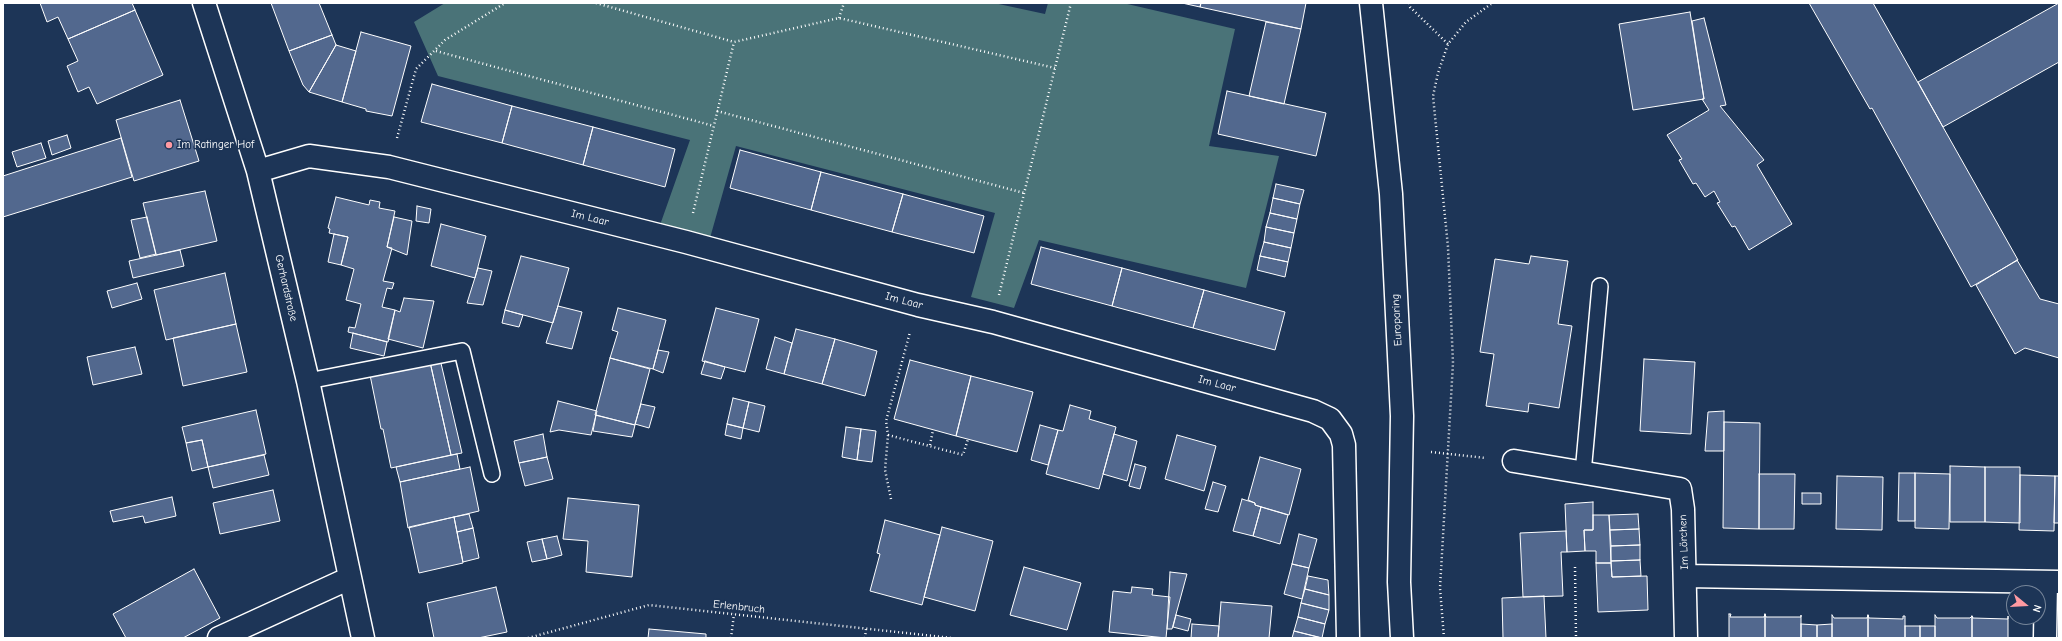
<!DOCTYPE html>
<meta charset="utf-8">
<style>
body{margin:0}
#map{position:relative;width:2062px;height:641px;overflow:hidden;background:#1d3557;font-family:"Comic Neue",sans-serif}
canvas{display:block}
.frame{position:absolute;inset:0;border:4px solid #fff;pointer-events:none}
.north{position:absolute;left:2006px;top:585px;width:40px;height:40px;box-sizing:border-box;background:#1d3557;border:1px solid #77869a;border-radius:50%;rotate:108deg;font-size:11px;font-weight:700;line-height:16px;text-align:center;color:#fff}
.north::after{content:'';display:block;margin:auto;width:14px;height:18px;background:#ff9aa2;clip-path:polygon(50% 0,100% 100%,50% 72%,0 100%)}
</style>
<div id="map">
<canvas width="2062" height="641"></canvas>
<div class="frame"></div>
<div class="north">N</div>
</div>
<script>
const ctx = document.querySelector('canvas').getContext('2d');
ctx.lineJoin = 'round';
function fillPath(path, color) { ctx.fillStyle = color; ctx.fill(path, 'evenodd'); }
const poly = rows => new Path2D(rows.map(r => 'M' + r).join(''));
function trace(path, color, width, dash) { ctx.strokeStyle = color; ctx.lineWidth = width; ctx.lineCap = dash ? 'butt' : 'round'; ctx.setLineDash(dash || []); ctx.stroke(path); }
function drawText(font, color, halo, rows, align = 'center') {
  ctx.font = font + ' "Comic Neue",sans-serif'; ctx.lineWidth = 3; ctx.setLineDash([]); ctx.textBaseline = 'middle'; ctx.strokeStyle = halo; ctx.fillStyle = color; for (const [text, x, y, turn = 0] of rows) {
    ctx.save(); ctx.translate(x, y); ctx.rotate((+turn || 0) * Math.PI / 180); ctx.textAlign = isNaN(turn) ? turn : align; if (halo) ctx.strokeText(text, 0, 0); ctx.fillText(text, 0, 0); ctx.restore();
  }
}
fillPath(poly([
 [445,3,994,3,1045,14,1048,3,1123,3,1235,29,1209,146,1279,156,1246,288,1039,240,1014,308,971,297,995,213,736,146,710,238,660,225,690,140,438,76,414,22]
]), '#4a7378');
const building = poly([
 [40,3,132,3,135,10,68,39,58,17,47,22,40,3],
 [271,3,319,3,332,35,289,51,271,3],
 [1182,3,1201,3,1200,7,1182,3],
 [1201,3,1306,3,1301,29,1200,7,1201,3],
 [1809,3,1873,3,2018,260,1971,287,1872,108,1870,109,1809,3],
 [2059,3,2059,62,1943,127,1918,82,2059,3],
 [135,10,163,75,97,104,89,87,78,92,67,66,78,61,68,39,135,10],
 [1690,12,1704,99,1633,110,1619,24,1690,12],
 [1704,18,1726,105,1720,106,1764,160,1757,165,1792,224,1749,250,1735,226,1732,227,1717,203,1720,202,1714,191,1705,197,1696,183,1693,184,1679,160,1682,159,1667,135,1709,110,1702,99,1704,99,1692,21,1704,18],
 [1266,22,1301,29,1284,104,1249,96,1266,22],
 [361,32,411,46,392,116,366,111,366,109,342,102,361,32],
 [332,35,336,45,309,92,303,85,289,51,332,35],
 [336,45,356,51,342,102,309,92,336,45],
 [432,84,512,106,502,143,421,122,432,84],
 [1227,91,1326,113,1316,156,1218,134,1227,91],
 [180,100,199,161,134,181,116,120,180,100],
 [512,106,593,127,583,165,502,143,512,106],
 [593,127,675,149,665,187,583,165,593,127],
 [67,135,71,148,52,155,48,141,67,135],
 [121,138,132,177,3,217,3,176,121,138],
 [41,143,46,158,17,167,12,152,41,143],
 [740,150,821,172,811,210,730,188,740,150],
 [821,172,903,194,892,232,811,210,821,172],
 [1276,184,1304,190,1300,204,1273,198,1276,184],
 [205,191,217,241,156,255,143,203,205,191],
 [903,194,984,216,974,253,892,232,903,194],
 [336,197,369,205,370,200,380,202,379,208,395,211,387,247,392,248,383,281,394,283,392,289,387,288,382,307,395,310,388,342,348,332,349,327,355,328,361,304,346,300,354,269,341,265,348,237,329,233,330,229,328,228,336,197],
 [1273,198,1300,204,1297,219,1270,213,1273,198],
 [417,206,431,209,429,223,416,221,417,206],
 [1270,213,1297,219,1294,233,1266,227,1270,213],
 [147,217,156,254,140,258,131,220,147,217],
 [394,217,412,221,407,255,387,247,394,217],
 [441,224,486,236,475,278,431,266,441,224],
 [1266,227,1294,233,1291,248,1264,242,1266,227],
 [334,234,348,237,341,265,328,262,334,234],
 [1264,242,1291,248,1288,262,1260,256,1264,242],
 [1041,247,1122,268,1112,306,1031,284,1041,247],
 [180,250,184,266,133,278,129,261,180,250],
 [521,256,569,268,553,323,505,310,521,256],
 [1260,256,1288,262,1285,277,1257,270,1260,256],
 [1531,256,1568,261,1558,324,1572,326,1559,408,1529,403,1528,412,1486,406,1494,354,1480,352,1495,259,1529,264,1531,256],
 [2017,260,2040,299,2059,304,2059,358,2025,348,2015,354,1976,285,2017,260],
 [478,268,492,271,483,305,467,303,478,268],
 [1122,268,1204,290,1193,328,1112,306,1122,268],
 [225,273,236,324,166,340,154,290,225,273],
 [137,283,142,299,112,308,107,291,137,283],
 [1204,290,1285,312,1275,350,1193,328,1204,290],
 [404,298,434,301,423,348,388,339,395,310,400,312,404,298],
 [558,306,582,312,572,349,546,343,558,306],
 [618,308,666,320,653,369,610,358,618,332,612,330,618,308],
 [716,308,759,319,745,372,702,361,716,308],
 [505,310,523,315,519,327,502,323,505,310],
 [236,324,247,372,183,386,173,338,236,324],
 [796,329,835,339,822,384,784,374,796,329],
 [353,333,387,342,384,356,350,348,353,333],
 [775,337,792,343,784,374,766,369,775,337],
 [835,339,877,351,865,396,822,384,835,339],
 [135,347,142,374,93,385,87,357,135,347],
 [658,350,669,352,663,373,653,369,658,350],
 [610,358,650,369,635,425,595,415,610,358],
 [440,359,462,453,451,455,430,362,440,359],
 [1644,359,1695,362,1691,434,1640,431,1644,359],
 [910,360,971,376,956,436,894,419,910,360],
 [705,361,725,367,721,379,701,374,705,361],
 [430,362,451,455,391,468,383,429,381,429,370,375,430,362],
 [971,376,1033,392,1017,452,956,436,971,376],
 [733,398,749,402,743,428,727,424,733,398],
 [558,401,597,411,591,435,559,430,550,432,558,401],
 [749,402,765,406,759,432,743,428,749,402],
 [641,404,655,407,649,428,635,424,641,404],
 [1070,405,1091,411,1089,419,1116,427,1099,489,1046,474,1058,430,1063,431,1070,405],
 [256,410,266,454,208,467,202,440,186,443,182,427,256,410],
 [1724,411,1724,451,1705,451,1708,412,1724,411],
 [596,415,635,425,632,437,593,431,596,415],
 [1724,422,1760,423,1759,529,1723,528,1724,422],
 [727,424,743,428,741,439,725,435,727,424],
 [1040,425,1058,430,1048,465,1031,460,1040,425],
 [846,427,861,429,857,460,842,457,846,427],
 [861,429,876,431,872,462,857,460,861,429],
 [543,434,547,457,519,463,514,441,543,434],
 [1114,434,1137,441,1127,481,1103,474,1114,434],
 [1177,435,1216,446,1204,491,1165,479,1177,435],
 [202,440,208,467,192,471,186,443,202,440],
 [457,454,460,469,400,482,396,467,457,454],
 [264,455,269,475,213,488,208,467,264,455],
 [547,457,553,479,525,486,519,463,547,457],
 [1260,457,1301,469,1289,515,1255,505,1255,503,1248,500,1260,457],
 [1135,464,1146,467,1140,489,1129,486,1135,464],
 [1950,466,1985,467,1985,522,1950,522,1950,466],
 [470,467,479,511,408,528,400,482,470,467],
 [1985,467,2020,467,2020,523,1985,522,1985,467],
 [1899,473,1915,473,1915,521,1898,521,1899,473],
 [1915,473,1950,474,1949,529,1915,528,1915,473],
 [1759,474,1795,474,1794,529,1759,529,1759,474],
 [2020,475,2055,476,2054,531,2019,530,2020,475],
 [1837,476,1883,477,1882,530,1836,529,1837,476],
 [2055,476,2059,476,2059,523,2054,523,2055,476],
 [1213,482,1226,486,1218,512,1205,509,1213,482],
 [273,490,280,521,220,534,213,503,273,490],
 [1802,493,1821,493,1821,504,1802,504,1802,493],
 [172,497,176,516,145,523,143,516,113,522,110,511,172,497],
 [568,498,639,505,632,577,586,572,588,541,563,539,568,498],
 [1242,499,1255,503,1255,505,1261,507,1253,536,1233,531,1242,499],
 [1593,502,1593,530,1584,530,1585,551,1567,552,1565,504,1593,502],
 [1261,507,1288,515,1280,544,1253,536,1261,507],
 [469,514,473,528,457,532,454,517,469,514],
 [1638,514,1639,529,1610,530,1609,515,1638,514],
 [1593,515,1609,515,1611,563,1596,563,1596,551,1585,551,1584,530,1593,530,1593,515],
 [454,517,463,563,419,573,409,527,454,517],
 [885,520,940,535,922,605,870,591,880,554,877,553,885,520],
 [942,527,993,541,975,611,924,597,942,527],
 [473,528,479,558,463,562,457,532,473,528],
 [1639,529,1640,545,1611,546,1610,530,1639,529],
 [1566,531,1567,552,1561,552,1563,596,1523,597,1520,533,1566,531],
 [1299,534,1317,539,1309,568,1292,564,1299,534],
 [557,536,562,555,547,559,542,539,557,536],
 [542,539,547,559,532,562,527,542,542,539],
 [1640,545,1640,560,1611,561,1611,546,1640,545],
 [1640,560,1641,576,1612,577,1611,561,1640,560],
 [1596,563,1611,563,1612,577,1647,576,1648,610,1598,612,1596,563],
 [1292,564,1309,568,1302,599,1284,594,1292,564],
 [1024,567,1081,583,1067,630,1010,615,1024,567],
 [194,569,220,618,183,638,126,638,113,614,194,569],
 [1170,572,1187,574,1172,629,1167,629,1170,572],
 [1308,576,1328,580,1329,595,1305,589,1308,576],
 [496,587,507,632,478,638,434,638,427,603,496,587],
 [1132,587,1153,589,1152,595,1170,597,1166,638,1109,632,1113,591,1131,593,1132,587],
 [1305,589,1329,595,1329,610,1301,603,1305,589],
 [1544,596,1546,638,1503,638,1502,598,1544,596],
 [1221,602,1272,606,1269,638,1218,638,1221,602],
 [1301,603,1329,610,1325,624,1298,617,1301,603],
 [1729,614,1731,614,1730,617,1764,617,1765,614,1765,638,1729,638,1729,614],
 [1765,614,1766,617,1801,617,1801,615,1801,638,1765,638,1765,614],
 [1176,615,1191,619,1188,631,1173,627,1176,615],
 [1832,615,1834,618,1867,618,1868,615,1868,638,1832,638,1832,615],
 [1868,615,1869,618,1903,619,1903,616,1905,616,1905,638,1868,638,1868,615],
 [1935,615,1937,618,1970,618,1972,616,1972,638,1935,638,1935,615],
 [1972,616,1973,618,2008,619,2008,616,2008,638,1972,638,1972,616],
 [1298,617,1325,624,1322,638,1294,631,1298,617],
 [1192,624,1219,626,1218,638,1191,638,1192,624],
 [1801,624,1817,625,1817,638,1801,638,1801,624],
 [1832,624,1832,638,1817,638,1817,625,1832,624],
 [1905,626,1920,626,1920,638,1905,638,1905,626],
 [1920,626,1935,626,1935,638,1920,638,1920,626],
 [649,629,706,634,706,638,648,638,649,629],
 [1294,631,1322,638,1292,638,1294,631]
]);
fillPath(building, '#52688e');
trace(building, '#fff', 1);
const service = poly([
 [308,381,462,351,492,474],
 [1583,473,1600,286]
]);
const minor = poly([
 [204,3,258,171,308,381,363,638],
 [258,171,309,156,389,167,686,242,918,305,993,322,1313,411,1330,419,1341,434,1344,445,1348,638],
 [1514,461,1680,489,1683,509,1686,638],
 [1685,576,2059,582],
 [219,638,350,578],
 [2045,638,2046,582]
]);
const secondary = poly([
 [1371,3,1391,194,1402,416,1399,582,1402,638]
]);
trace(service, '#fff', 18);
trace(minor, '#fff', 25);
trace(secondary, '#fff', 25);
trace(poly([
 [596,3,734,42,839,18,1055,68],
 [1409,3,1410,7,1448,44],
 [839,18,844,3],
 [436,51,714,126],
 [717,111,1024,193],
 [397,138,416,69,445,40,505,3],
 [693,213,734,42],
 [999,295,1071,3],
 [888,435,963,455,968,439],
 [930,445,933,430],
 [1431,452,1486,458],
 [891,499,885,470,888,435,886,421,910,332],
 [1575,567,1576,638],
 [528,638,649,605,952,638],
 [731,638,734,614],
 [865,638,866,629],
 [1444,638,1440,588,1453,363,1448,247,1433,96,1438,73,1448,44,1466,22,1491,4]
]), '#fff', 2.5, [1, 3]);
trace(service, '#1d3557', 15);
trace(minor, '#1d3557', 22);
trace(secondary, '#1d3557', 22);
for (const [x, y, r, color] of [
 [169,145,4,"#ff9aa2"]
]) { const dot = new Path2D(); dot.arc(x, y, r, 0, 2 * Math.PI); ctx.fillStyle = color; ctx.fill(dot); trace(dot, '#1d3557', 1.5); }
drawText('11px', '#fff', '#1d3557', [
 ["Im Ratinger Hof",177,145]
], 'left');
drawText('11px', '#fff', '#1d3557', [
 ["Im Laar",590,218,14],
 ["Gerhardstraße",286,288,77],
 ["Im Laar",904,301,15],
 ["Europaring",1397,320,-93],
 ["Im Laar",1217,384,15],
 ["Im Lörchen",1684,542,-92],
 ["Erlenbruch",739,607,6]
]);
</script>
